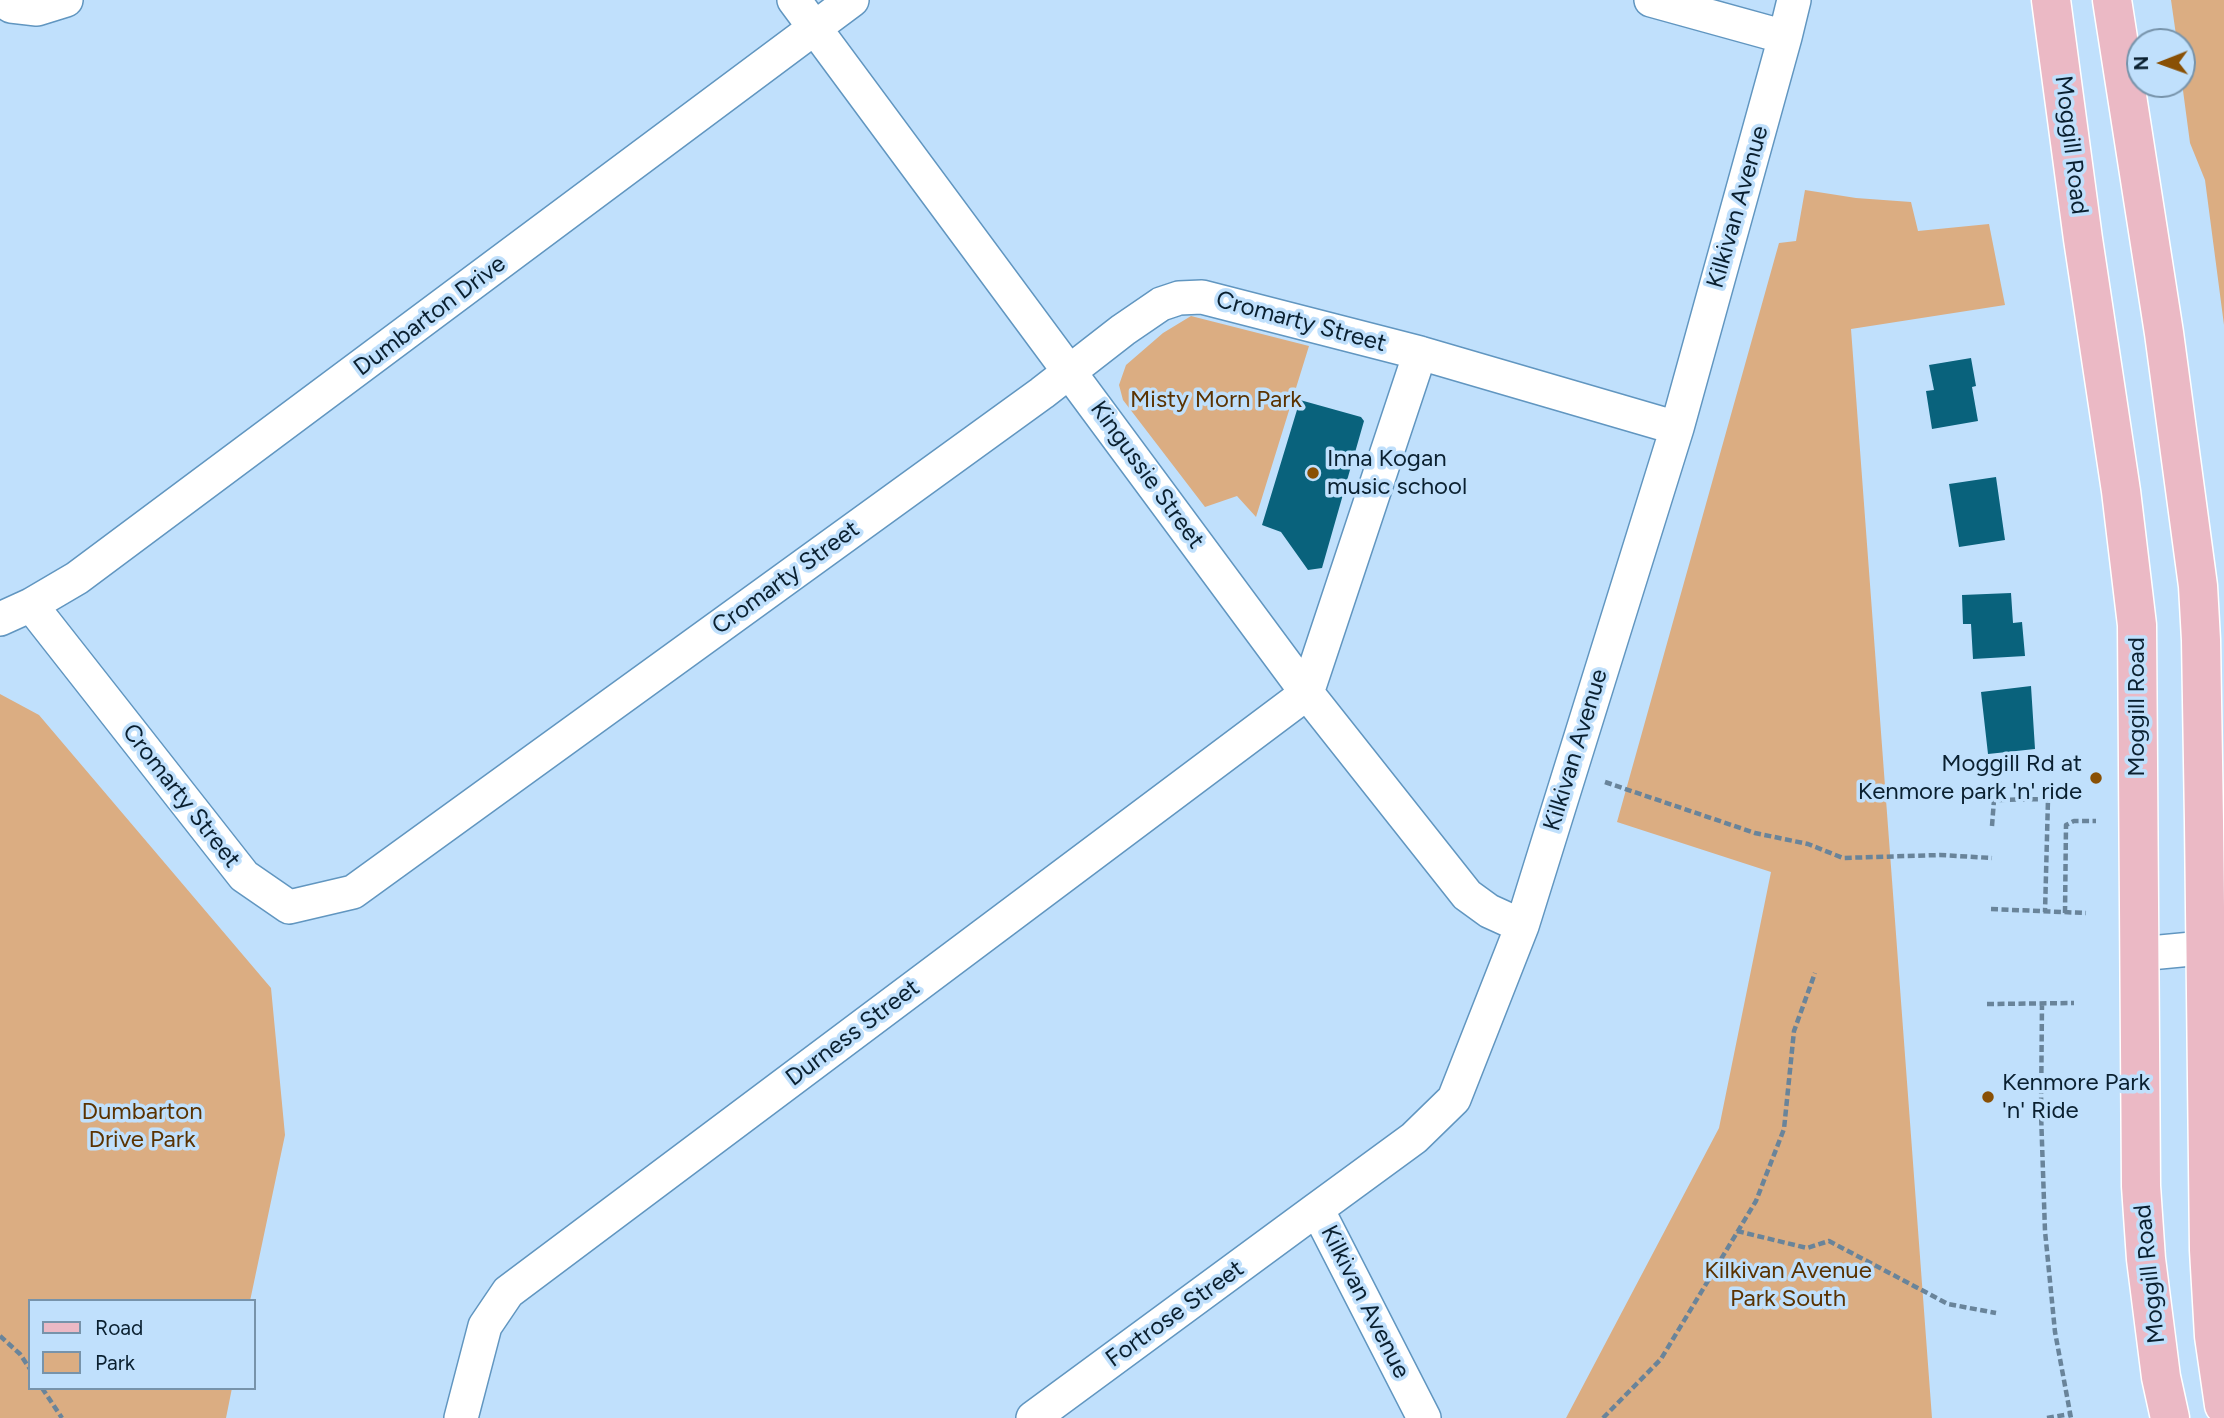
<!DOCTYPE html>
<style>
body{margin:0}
#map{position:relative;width:2224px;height:1418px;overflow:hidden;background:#c0e0fc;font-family:Figtree,sans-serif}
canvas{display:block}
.legend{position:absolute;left:28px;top:1299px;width:228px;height:91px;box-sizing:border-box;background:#c0e0fc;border:2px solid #7793aa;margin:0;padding:9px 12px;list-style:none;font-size:21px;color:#0a2030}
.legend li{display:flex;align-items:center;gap:14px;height:35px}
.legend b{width:35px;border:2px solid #7793aa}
.north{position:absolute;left:2126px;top:28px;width:70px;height:70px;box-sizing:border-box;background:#c0e0fc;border:2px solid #7793aa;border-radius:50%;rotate:269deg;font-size:19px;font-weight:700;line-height:28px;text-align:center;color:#0a2030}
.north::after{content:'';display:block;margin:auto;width:24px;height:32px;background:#895005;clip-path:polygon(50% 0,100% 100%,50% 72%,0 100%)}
</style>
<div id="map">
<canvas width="2224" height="1418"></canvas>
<ul class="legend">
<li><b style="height:9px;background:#ebb9c5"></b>Road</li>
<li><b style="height:19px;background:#dbad82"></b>Park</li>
</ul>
<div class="north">N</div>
</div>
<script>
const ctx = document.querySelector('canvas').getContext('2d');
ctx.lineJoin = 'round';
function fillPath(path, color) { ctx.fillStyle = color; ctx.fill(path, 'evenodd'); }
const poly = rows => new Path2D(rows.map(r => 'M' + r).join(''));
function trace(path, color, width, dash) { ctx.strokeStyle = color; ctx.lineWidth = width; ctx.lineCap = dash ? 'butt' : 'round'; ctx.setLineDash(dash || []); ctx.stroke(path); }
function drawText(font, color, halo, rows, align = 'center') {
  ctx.font = font + ' Figtree,sans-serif'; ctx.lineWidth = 7; ctx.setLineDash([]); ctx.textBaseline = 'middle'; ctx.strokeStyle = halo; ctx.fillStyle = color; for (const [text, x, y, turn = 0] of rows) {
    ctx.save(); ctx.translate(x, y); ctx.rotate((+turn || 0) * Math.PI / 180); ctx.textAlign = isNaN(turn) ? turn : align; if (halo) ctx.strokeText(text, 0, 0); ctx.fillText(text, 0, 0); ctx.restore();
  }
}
fillPath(poly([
 [2171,0,2224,0,2224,325,2205,180,2190,143,2182,83,2182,42,2177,42],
 [1805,190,1856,198,1911,202,1918,231,1989,224,2005,305,1851,329,1932,1418,1566,1418,1719,1128,1771,872,1617,822,1779,243,1796,241],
 [1191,316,1309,346,1256,517,1237,496,1205,507,1123,400,1119,385,1126,365,1163,333],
 [0,694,39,715,271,988,285,1135,250,1301,30,1301,30,1388,232,1388,226,1418,0,1418]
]), '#dbad82');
fillPath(poly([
 [1971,358,1976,386,1972,387,1978,421,1932,429,1926,391,1934,390,1929,365],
 [1300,400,1361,417,1364,421,1322,568,1308,570,1281,532,1262,525],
 [1996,477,2005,540,1959,547,1949,484],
 [2011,593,2013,623,2022,622,2025,656,1973,659,1971,624,1963,624,1962,595],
 [2031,686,2035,749,1988,754,1981,692]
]), '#09627c');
const street = poly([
 [3,0,11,6,37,9,66,0],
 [794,0,1307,693,1467,895,1489,911,1522,926],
 [1651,0,1785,37],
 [31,605,244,876,289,907,353,892,1042,393,1123,330,1161,304,1179,298,1202,297,1420,353,1677,428],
 [0,619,31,605,77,578,852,0],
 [2139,954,2224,946],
 [461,1418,485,1326,508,1292,1307,693,1420,353],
 [1033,1418,1317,1209],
 [1424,1418,1317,1209,1414,1138,1454,1099,1522,926,1677,428,1785,37,1794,0]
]);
const primary = poly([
 [2051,0,2083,239,2121,491,2137,625,2141,1186,2146,1259,2161,1377,2170,1418],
 [2112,0,2164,333,2198,586,2201,640,2204,822,2209,1250,2214,1336,2224,1405]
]);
trace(street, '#6196c0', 36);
trace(primary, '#fff', 41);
trace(poly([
 [1605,782,1755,833,1808,844,1843,858,1940,855,1992,858],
 [1992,826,1994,800,2048,799,2045,912],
 [1991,909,2086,913],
 [2065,913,2066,825,2074,821,2096,821],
 [2042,1003,2041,1113,2045,1231,2055,1332,2071,1418],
 [1987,1004,2074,1003],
 [1737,1231,1807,1248,1829,1241,1948,1304,1996,1313],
 [0,1336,20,1354,30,1369],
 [42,1388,62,1418],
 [1603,1418,1661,1359,1756,1201,1784,1129,1794,1031,1815,973],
 [2047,1418,2070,1414]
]), '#69849a', 4.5, [7, 3.5]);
trace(street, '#fff', 33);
trace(primary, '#ebb9c5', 38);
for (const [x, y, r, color] of [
 [1313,473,7,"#895005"],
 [2096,778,7,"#895005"],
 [1988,1097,7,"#895005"]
]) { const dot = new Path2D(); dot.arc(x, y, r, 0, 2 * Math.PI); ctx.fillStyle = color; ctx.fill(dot); trace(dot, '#c0e0fc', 2.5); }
drawText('24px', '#0a2030', '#c0e0fc', [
 ["Moggill Road",2071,145,83],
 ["Kilkivan Avenue",1738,207,-74],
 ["Dumbarton Drive",430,316,-37],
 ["Cromarty Street",1301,322,15],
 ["Kingussie Street",1147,475,54],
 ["Cromarty Street",786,578,-36],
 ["Moggill Road",2137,707,-90],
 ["Kilkivan Avenue",1576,750,-73],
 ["Cromarty Street",181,796,52],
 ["Durness Street",853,1033,-37],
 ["Moggill Road",2150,1274,-96],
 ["Kilkivan Avenue",1365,1302,63],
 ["Fortrose Street",1175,1314,-36]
]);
drawText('24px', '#5a3200', '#c0e0fc', [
 ["Misty Morn Park",1216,400],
 ["Dumbarton",142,1112],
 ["Drive Park",142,1140],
 ["Kilkivan Avenue",1788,1271],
 ["Park South",1788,1299]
]);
drawText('24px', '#0a2030', '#c0e0fc', [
 ["Inna Kogan",1327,459],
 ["music school",1327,487],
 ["Moggill Rd at",2082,764,"right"],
 ["Kenmore park 'n' ride",2082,792,"right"],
 ["Kenmore Park",2002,1083],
 ["'n' Ride",2002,1111]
], 'left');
</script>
